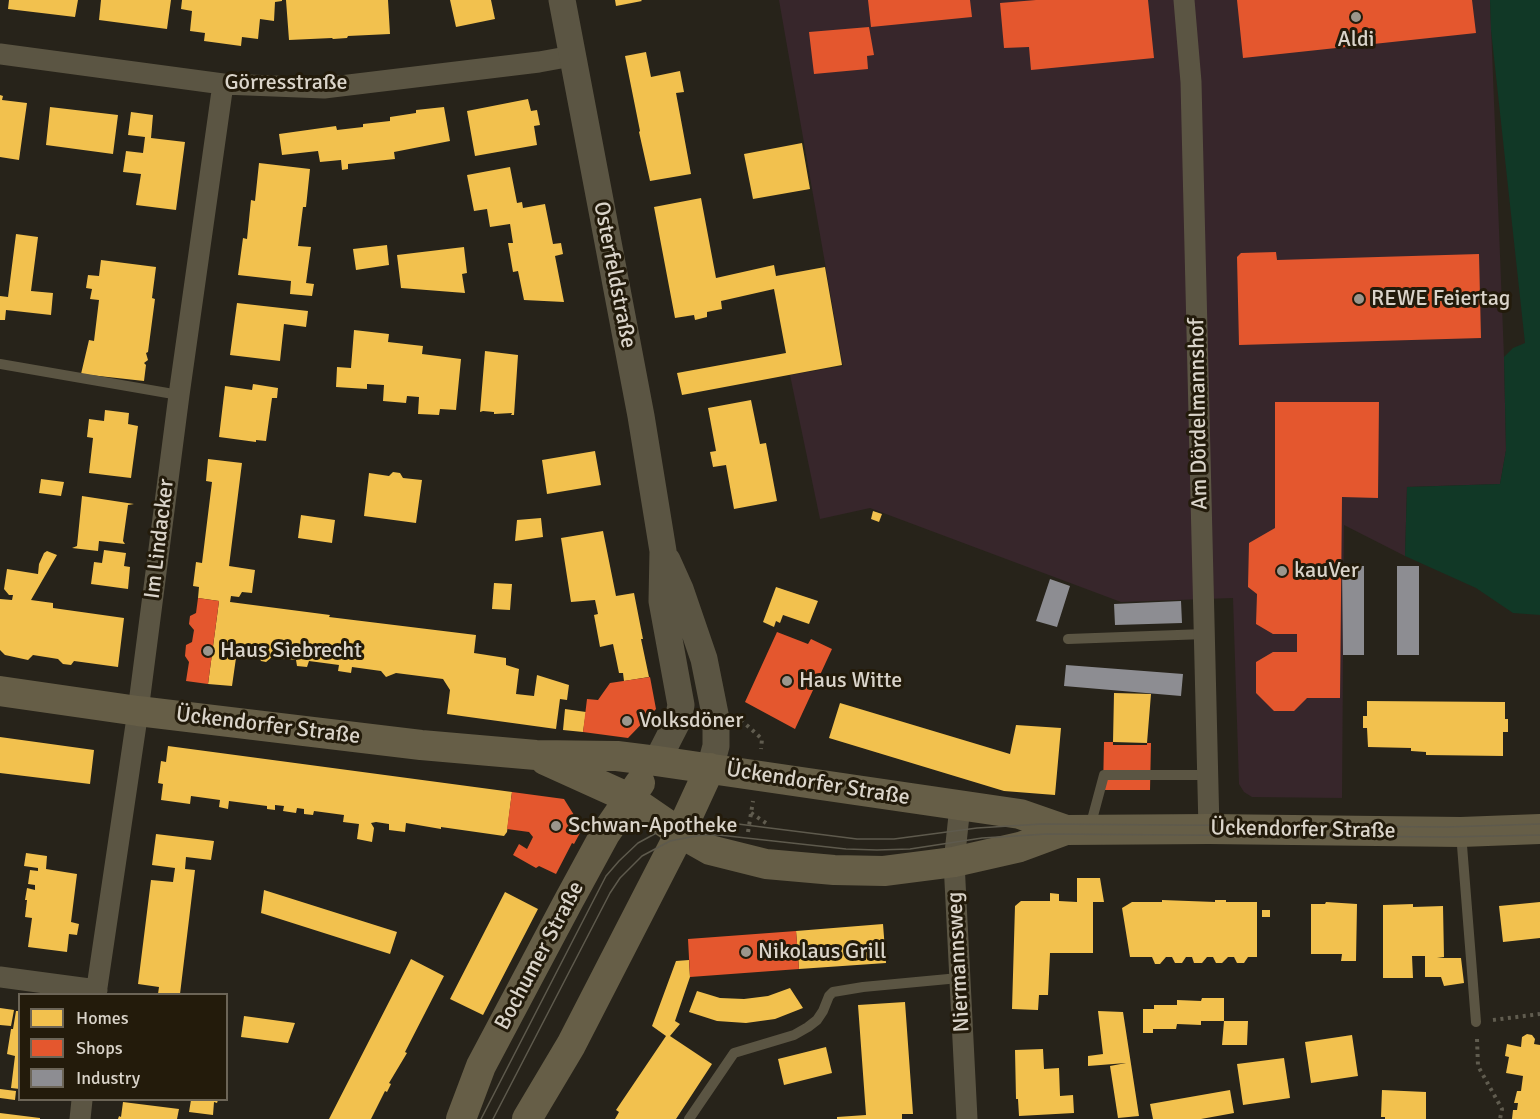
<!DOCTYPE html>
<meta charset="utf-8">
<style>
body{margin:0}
#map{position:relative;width:1540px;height:1119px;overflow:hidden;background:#27231a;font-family:Signika,sans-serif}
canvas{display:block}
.legend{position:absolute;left:18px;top:993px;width:210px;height:108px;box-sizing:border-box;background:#231b0b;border:2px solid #6c6557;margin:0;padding:8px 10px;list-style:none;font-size:18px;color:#dad4ca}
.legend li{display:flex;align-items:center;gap:12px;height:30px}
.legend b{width:30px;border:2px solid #6c6557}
</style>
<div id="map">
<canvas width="1540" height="1119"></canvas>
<ul class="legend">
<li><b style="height:16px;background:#f2c14e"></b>Homes</li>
<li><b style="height:16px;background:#e4572e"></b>Shops</li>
<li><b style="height:16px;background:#8d8d92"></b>Industry</li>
</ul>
</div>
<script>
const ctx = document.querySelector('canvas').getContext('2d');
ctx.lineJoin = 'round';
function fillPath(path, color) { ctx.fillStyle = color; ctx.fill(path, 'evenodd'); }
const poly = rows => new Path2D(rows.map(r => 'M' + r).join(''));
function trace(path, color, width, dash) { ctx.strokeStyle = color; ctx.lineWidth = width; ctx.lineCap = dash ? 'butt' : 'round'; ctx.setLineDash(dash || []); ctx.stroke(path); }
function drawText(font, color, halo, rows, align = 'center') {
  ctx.font = font + ' Signika,sans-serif'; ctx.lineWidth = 6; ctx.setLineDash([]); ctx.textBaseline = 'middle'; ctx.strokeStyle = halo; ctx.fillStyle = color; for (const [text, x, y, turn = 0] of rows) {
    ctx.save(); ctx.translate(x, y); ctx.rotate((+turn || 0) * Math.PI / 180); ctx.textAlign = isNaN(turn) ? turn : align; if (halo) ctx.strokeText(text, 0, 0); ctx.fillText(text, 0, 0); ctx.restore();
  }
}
fillPath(poly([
 [779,0,1490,0,1504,357,1506,450,1500,484,1407,487,1405,556,1344,525,1342,798,1252,797,1244,792,1239,784,1233,598,1121,602,870,508,820,519,790,375,843,366]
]), '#37262b');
fillPath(poly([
 [1490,0,1540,0,1540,615,1513,613,1476,588,1405,556,1407,487,1500,484,1506,450,1504,357,1513,348,1525,343,1491,30]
]), '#113826');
fillPath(poly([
 [9,0,78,0,75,17,8,9],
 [101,0,171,0,167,29,99,20],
 [182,0,282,0,282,1,275,2,274,21,260,19,258,39,242,37,241,46,204,41,205,33,190,31,192,11,181,9],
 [286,0,388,0,390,34,348,36,347,38,333,39,332,38,289,40],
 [450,0,491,0,495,19,456,27],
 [615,0,641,0,642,1,616,6],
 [646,52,651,77,680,71,684,92,676,93,691,174,650,181,639,132,640,131,625,56],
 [0,95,3,96,2,100,27,103,19,160,0,157],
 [528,99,531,111,537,110,540,125,534,126,537,145,475,156,467,111],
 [50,107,118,115,113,154,46,145],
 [444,107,450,141,394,152,395,159,348,164,348,169,342,170,341,160,320,162,318,151,282,155,279,134,336,126,337,130,363,127,363,124,390,121,390,117,416,113,416,110],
 [131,112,153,115,151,138,185,142,176,210,136,205,141,174,123,172,126,151,143,153,145,137,128,135],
 [802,143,810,189,753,199,744,154],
 [259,163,310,169,306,207,303,207,298,246,311,247,306,283,314,284,312,296,290,294,291,281,238,275,243,238,247,239,251,200,255,201],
 [510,167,517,203,522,202,523,208,545,204,553,244,561,243,563,254,555,256,564,302,524,300,518,271,513,272,508,243,513,243,510,224,490,227,487,209,474,211,467,175],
 [701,198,716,278,774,265,776,276,825,267,842,365,682,395,677,373,786,353,774,289,721,301,722,309,707,312,707,317,695,320,694,315,675,318,654,207],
 [16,234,38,237,31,291,53,293,51,315,6,310,5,320,0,320,0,296,8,297],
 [387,245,389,265,356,270,353,249],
 [464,247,467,273,462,274,465,293,401,288,397,255],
 [101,260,156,267,152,298,155,299,148,352,146,353,148,360,144,363,146,365,144,381,81,374,89,340,94,341,99,300,90,299,92,289,86,288,88,275,99,276],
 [237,303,308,311,306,327,284,324,280,361,230,355],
 [354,330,389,334,388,342,423,346,422,354,461,359,456,410,440,409,439,415,418,414,419,397,407,396,406,403,383,401,384,385,367,384,367,389,336,387,337,367,351,368],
 [485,351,518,355,514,415,511,415,512,413,494,414,494,412,483,411,480,412],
 [253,384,278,388,277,398,272,398,266,441,256,440,256,442,219,437,225,386,252,390],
 [751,400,760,444,766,443,777,501,734,509,726,465,713,467,710,452,716,451,708,408],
 [105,410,129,413,128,424,138,426,131,478,89,473,93,438,87,437,89,419,104,421],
 [595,451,601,485,547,494,542,460],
 [208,459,242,463,229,566,255,570,252,593,242,592,239,597,231,596,230,602,330,615,329,617,476,635,474,653,506,658,506,665,519,669,516,694,534,696,537,675,569,685,567,700,560,699,556,729,447,714,450,690,443,679,396,673,386,677,381,671,352,667,351,673,338,671,339,665,309,661,307,667,297,666,296,660,272,657,266,662,261,661,258,655,225,651,224,657,236,658,232,686,208,684,219,601,198,598,199,587,193,586,196,562,202,563,212,482,206,481],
 [393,472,400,473,403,478,422,480,416,523,364,516,369,473,389,476],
 [41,479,64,482,61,496,39,493],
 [82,496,134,504,128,505,123,541,125,544,99,541,98,551,72,548,77,546],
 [873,511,882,514,879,522,871,519],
 [301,515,335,520,332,543,298,538],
 [541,518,543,537,515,541,517,520],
 [603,531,616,596,634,593,643,639,641,639,649,677,624,681,623,673,619,673,613,644,600,647,594,615,598,614,595,600,571,602,561,538],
 [104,550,126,553,124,566,130,567,128,589,91,584,94,562,102,563],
 [47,551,57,555,31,600,53,603,53,608,124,618,118,667,74,661,71,665,63,664,58,659,33,655,28,660,5,655,0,650,0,599,12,600,13,595,9,595,4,589,7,569,38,574,39,564,44,553],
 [494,583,512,584,510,610,492,609],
 [776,587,818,601,809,624,783,615,780,623,776,621,774,627,763,622],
 [1114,693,1151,694,1147,743,1113,742],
 [1367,701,1505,702,1505,719,1508,719,1508,732,1503,732,1503,756,1426,755,1426,752,1411,751,1411,748,1368,747,1367,728,1363,728,1363,716,1367,716],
 [840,703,1010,754,1016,725,1061,728,1055,795,1004,791,829,738],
 [565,709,586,712,583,732,563,730],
 [0,737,94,750,90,784,0,773],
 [168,746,512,792,507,832,504,836,441,827,441,829,406,823,405,832,389,830,389,824,376,822,371,823,374,828,372,842,357,839,359,824,343,822,344,815,314,811,313,815,304,814,304,809,297,808,296,813,283,811,284,806,275,805,275,810,267,809,267,806,229,801,228,809,219,807,220,800,191,796,190,804,161,800,163,784,158,783,161,761,166,762],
 [156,834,214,841,211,860,186,857,185,869,195,870,180,994,158,994,159,987,138,984,151,880,173,882,175,868,152,865],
 [26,853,47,856,46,869,77,874,71,922,79,924,77,935,69,934,67,952,28,947,32,918,25,917,27,900,25,900,27,888,35,890,35,885,28,884,30,870,38,871,38,868,24,866],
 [1077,878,1100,878,1104,902,1093,902,1093,953,1050,953,1048,995,1039,995,1038,1010,1012,1009,1015,906,1021,901,1050,901,1050,893,1059,894,1059,901,1077,902],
 [264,890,397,932,390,954,261,913],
 [505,892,538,909,483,1015,450,999],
 [1162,900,1215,902,1215,900,1226,900,1226,902,1257,902,1257,957,1248,957,1244,963,1237,963,1234,957,1228,957,1222,963,1216,963,1213,957,1207,957,1202,963,1194,963,1192,957,1186,957,1182,963,1175,963,1172,957,1166,957,1160,964,1155,964,1152,957,1130,957,1122,908,1132,902,1162,902],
 [1326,902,1357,904,1356,961,1341,961,1342,954,1311,954,1311,904,1325,904],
 [1540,902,1540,938,1503,942,1499,906],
 [1413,904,1413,907,1443,906,1444,957,1437,958,1461,958,1464,983,1444,986,1441,977,1425,977,1425,956,1412,956,1413,978,1383,978,1383,905],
 [1262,910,1270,910,1270,917,1262,917],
 [883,924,886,963,799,969,796,931],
 [411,959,444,976,405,1052,407,1053,389,1083,391,1084,387,1092,385,1091,371,1119,329,1119],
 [689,960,690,977,675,1021,680,1024,670,1036,712,1064,676,1119,615,1119,619,1112,616,1110,666,1036,652,1026,676,961],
 [790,988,803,1008,775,1019,746,1023,717,1021,689,1012,697,991,720,998,744,999,768,996],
 [1202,998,1224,998,1224,1021,1201,1021,1201,1025,1177,1024,1176,1029,1153,1029,1153,1033,1143,1033,1143,1009,1154,1009,1154,1005,1177,1005,1177,1000,1201,1001],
 [905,1002,913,1114,902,1114,902,1119,837,1119,837,1117,866,1115,858,1005],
 [0,1008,14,1010,11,1026,0,1025],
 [16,1011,20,1011,20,1089,11,1088,15,1056,7,1054,11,1029,13,1029],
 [1098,1011,1123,1012,1139,1116,1118,1118,1110,1066,1126,1063,1088,1066,1088,1056,1103,1054],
 [244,1016,295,1023,288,1043,241,1037],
 [1224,1021,1248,1021,1247,1045,1222,1045],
 [1527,1034,1532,1035,1535,1039,1534,1044,1540,1045,1540,1119,1512,1119,1513,1110,1517,1110,1518,1103,1514,1103,1517,1091,1521,1091,1523,1076,1506,1073,1509,1057,1505,1056,1507,1044,1521,1047,1522,1037],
 [1352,1035,1358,1076,1311,1083,1305,1042],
 [826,1047,832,1073,784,1085,778,1059],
 [1043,1049,1044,1069,1059,1068,1060,1096,1073,1095,1074,1113,1019,1116,1018,1099,1016,1099,1015,1050],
 [1284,1058,1290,1098,1243,1105,1237,1064],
 [0,1089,16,1091,15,1100,0,1098],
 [1230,1090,1234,1113,1201,1119,1153,1119,1150,1104],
 [1382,1090,1426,1092,1426,1119,1385,1119,1385,1117,1381,1117],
 [191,1100,218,1100,217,1103,214,1102,213,1115,189,1112],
 [123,1102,179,1109,177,1119,118,1119,119,1116,121,1117],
 [0,1113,40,1118,40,1119,0,1119]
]), '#f2c14e');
fillPath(poly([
 [868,0,970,0,972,17,871,27],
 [1036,0,1148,0,1154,58,1031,70,1029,47,1004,48,1000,3],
 [1237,0,1472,0,1476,33,1243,58],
 [869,27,874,55,867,56,868,69,814,74,809,32],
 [1276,252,1277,260,1479,254,1481,338,1239,345,1237,257,1241,253],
 [1275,402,1379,402,1378,498,1342,497,1340,698,1307,698,1294,711,1274,711,1256,693,1256,662,1273,652,1297,652,1297,634,1273,634,1256,624,1257,594,1248,587,1249,543,1275,528],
 [198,598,219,601,208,684,186,681,189,662,185,656,186,645,192,642,194,630,189,624,190,616,196,613],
 [777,632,808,644,811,639,832,649,795,729,745,702],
 [650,677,656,709,628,738,583,732,587,699,598,700,610,683],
 [1104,742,1113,742,1113,745,1147,745,1147,743,1151,743,1150,790,1103,790],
 [512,792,564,799,579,823,577,823,579,828,577,832,580,833,574,844,572,843,556,874,539,866,536,868,513,855,519,844,527,849,533,837,529,832,507,829],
 [796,931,799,969,690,977,688,939]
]), '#e4572e');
fillPath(poly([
 [1342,566,1364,566,1364,655,1343,655],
 [1397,566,1419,566,1419,655,1397,655],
 [1050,579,1070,586,1057,627,1036,621],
 [1181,601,1182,623,1115,625,1114,604],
 [1066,665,1183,674,1181,696,1064,686]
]), '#8d8d92');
trace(poly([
 [741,720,762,739,761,749],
 [751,813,769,825],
 [748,832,753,801],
 [1493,1020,1540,1014],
 [1477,1039,1478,1066,1502,1109,1500,1119]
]), '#605c4f', 4, [3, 4.5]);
trace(poly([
 [0,364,179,395],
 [1068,639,1205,634],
 [1090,827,1104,775,1207,775],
 [1461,833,1476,1022],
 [689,1119,734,1053,794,1035,808,1027,817,1020,823,1011,829,996,833,992,863,987,959,978]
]), '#5b5543', 10);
trace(poly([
 [1184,0,1191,82,1209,829],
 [0,54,223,84,324,88,539,62,572,56],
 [960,806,954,862,967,1119],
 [0,977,97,990],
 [96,994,138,711,179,395,223,84],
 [80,1119,82,1100]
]), '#5b5543', 21);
trace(poly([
 [562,0,641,416,663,551,662,601,681,705,678,720,657,761],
 [667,560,680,589,704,659,716,719,716,746,710,768]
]), '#5b5543', 27);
trace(poly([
 [0,691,138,711,421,745,536,755,617,756,657,761,1020,814,1066,830,1209,829,1461,832,1540,829],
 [545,760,629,798,680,833,710,850,766,864,834,870,884,871,954,862,1020,847,1066,830],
 [461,1119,481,1066,568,902,605,834,640,783],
 [527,1119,571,1045,680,833,710,768]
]), '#665e47', 30);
trace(poly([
 [481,1119,606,876,619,861,638,843,660,831,680,825,730,823,857,839,894,839,977,828,1041,824,1447,827,1540,824],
 [493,1119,610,893,620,878,642,856,670,841,701,835,719,835,846,849,877,850,910,849,982,838,1047,834,1447,837,1540,835]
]), '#5e5a4d', 1.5);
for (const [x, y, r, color] of [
 [1356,17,6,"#9b968c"],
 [1359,299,6,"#9b968c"],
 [1282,571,6,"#9b968c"],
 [208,651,6,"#9b968c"],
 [787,681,6,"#9b968c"],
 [627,721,6,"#9b968c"],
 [556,826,6,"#9b968c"],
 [746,952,6,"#9b968c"]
]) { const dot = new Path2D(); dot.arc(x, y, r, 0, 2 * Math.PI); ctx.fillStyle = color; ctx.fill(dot); trace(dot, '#231b0b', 2); }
drawText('22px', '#dad4ca', '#231b0b', [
 ["Aldi",1356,40,"center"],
 ["REWE Feiertag",1371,299],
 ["kauVer",1294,571],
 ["Haus Siebrecht",220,651],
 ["Haus Witte",799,681],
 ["Volksdöner",639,721],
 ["Schwan-Apotheke",568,826],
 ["Nikolaus Grill",758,952]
], 'left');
drawText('22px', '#dad4ca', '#231b0b', [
 ["Görresstraße",286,83],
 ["Osterfeldstraße",614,275,79],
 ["Am Dördelmannshof",1199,414,-91],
 ["Im Lindacker",160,539,-83],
 ["Ückendorfer Straße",268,726,7],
 ["Ückendorfer Straße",818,784,9],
 ["Ückendorfer Straße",1303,830,1],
 ["Bochumer Straße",540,956,-62],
 ["Niermannsweg",959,962,-93]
]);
</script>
